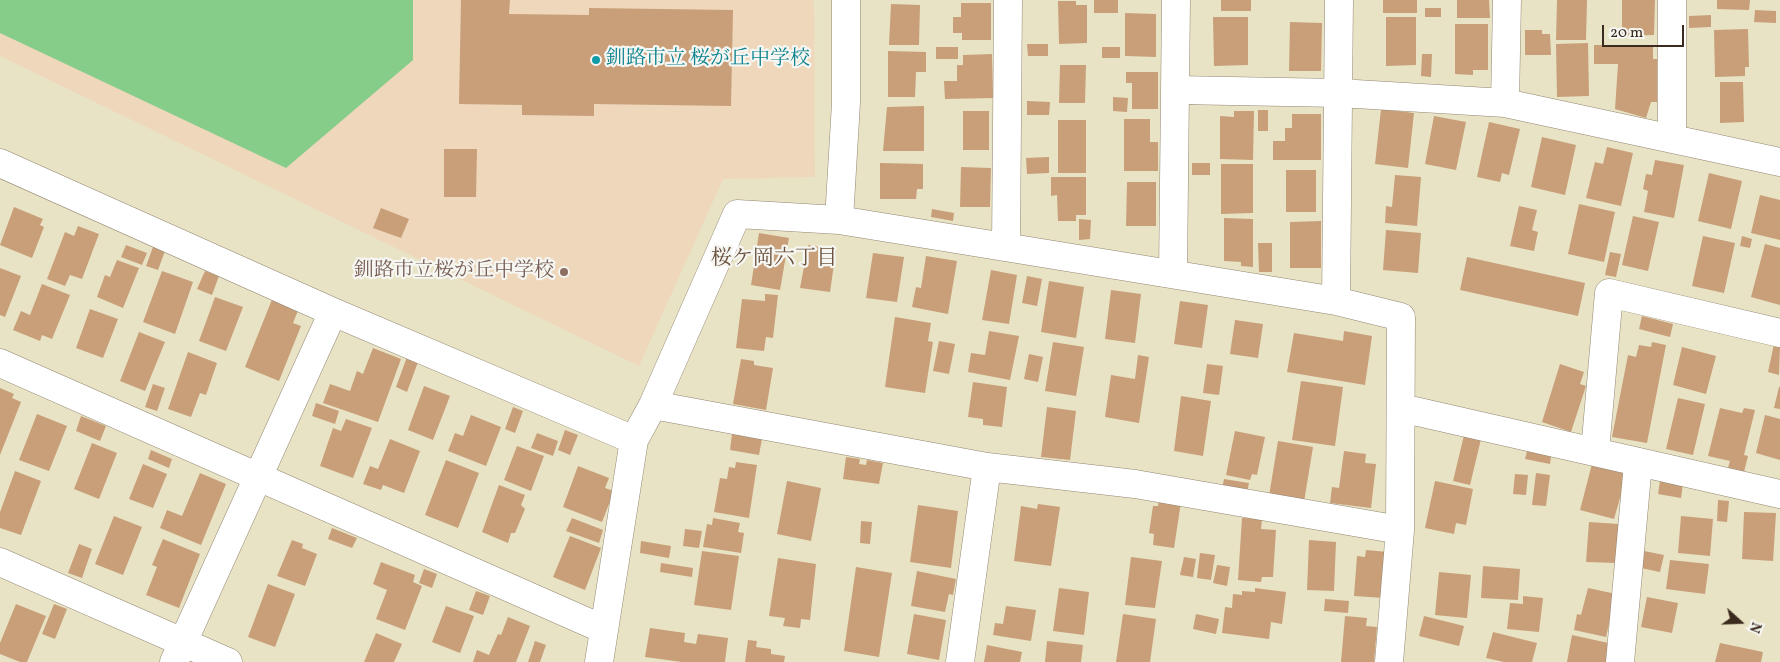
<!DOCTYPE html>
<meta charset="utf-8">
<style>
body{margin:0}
#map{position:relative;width:1780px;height:662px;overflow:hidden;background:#e9e3c5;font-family:Vollkorn,serif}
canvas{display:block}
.north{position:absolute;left:1715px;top:597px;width:50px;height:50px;-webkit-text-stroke:4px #f6f6f2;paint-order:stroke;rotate:110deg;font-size:14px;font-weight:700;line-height:20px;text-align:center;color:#3b2a1e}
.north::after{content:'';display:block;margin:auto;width:18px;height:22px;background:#3b2a1e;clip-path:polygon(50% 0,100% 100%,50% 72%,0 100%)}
.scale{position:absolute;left:1602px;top:25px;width:82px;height:22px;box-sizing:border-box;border:2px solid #3b2a1e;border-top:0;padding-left:6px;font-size:15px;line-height:18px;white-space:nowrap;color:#3b2a1e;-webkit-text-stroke:4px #f6f6f2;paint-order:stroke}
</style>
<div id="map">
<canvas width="1780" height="662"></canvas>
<div class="north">N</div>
<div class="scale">20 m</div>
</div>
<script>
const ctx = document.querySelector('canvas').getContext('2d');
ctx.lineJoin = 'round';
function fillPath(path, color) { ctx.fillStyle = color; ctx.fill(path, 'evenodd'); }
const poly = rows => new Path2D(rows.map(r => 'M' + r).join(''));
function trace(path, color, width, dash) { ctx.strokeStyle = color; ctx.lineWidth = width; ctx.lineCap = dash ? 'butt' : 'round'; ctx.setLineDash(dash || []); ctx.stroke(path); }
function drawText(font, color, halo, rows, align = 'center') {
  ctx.font = font + ' Vollkorn,"Noto Serif JP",serif'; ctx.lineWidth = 4.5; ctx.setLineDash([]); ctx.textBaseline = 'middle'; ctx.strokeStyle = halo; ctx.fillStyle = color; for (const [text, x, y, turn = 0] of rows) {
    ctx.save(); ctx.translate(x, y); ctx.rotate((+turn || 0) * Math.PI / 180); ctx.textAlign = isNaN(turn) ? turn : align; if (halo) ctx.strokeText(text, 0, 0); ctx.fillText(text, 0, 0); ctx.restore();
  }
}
fillPath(poly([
 [0,0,814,0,815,177,723,179,639,366,0,56]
]), '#eed7bb');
fillPath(poly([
 [0,0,413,0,413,60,286,168,0,33]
]), '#85cd89');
fillPath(poly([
 [461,0,510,0,509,14,589,15,589,8,733,10,731,106,594,104,594,116,522,115,522,105,459,104],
 [1094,0,1118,0,1118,13,1094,13],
 [1221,0,1251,0,1251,11,1221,11],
 [1383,0,1417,0,1417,13,1383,13],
 [1457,0,1489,0,1490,18,1457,18],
 [1557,0,1587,0,1586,40,1556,40],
 [1622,0,1655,0,1654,35,1622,36],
 [1717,0,1750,0,1749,10,1717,9],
 [1058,1,1076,1,1076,5,1087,5,1087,43,1059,44],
 [961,3,991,3,991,40,962,40,962,33,953,33,953,17,961,17],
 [891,4,920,5,919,45,889,45],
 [1425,8,1441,8,1441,17,1425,17],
 [1755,10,1776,11,1776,23,1754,22],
 [1125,13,1156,14,1156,57,1125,56],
 [1711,15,1711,27,1689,28,1689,16],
 [1213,17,1248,17,1248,65,1214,66],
 [1386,17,1416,17,1416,65,1386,66],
 [1290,22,1322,23,1321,71,1289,71],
 [1455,24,1488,24,1488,70,1473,70,1473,75,1455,74],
 [1748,29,1749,67,1745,67,1745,76,1715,77,1714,30],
 [1525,30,1542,30,1542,34,1550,34,1551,55,1525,55],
 [1588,43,1589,96,1557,97,1556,44],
 [1027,44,1048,44,1048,56,1028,56],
 [1594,45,1653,45,1653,59,1657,59,1657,102,1651,102,1646,118,1615,109,1618,64,1594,64],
 [936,47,958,47,958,59,936,59],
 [1102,47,1120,47,1120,58,1102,58],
 [888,51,926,52,926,72,916,72,915,97,888,97],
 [992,54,993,98,945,99,944,81,957,81,957,65,963,65,963,55],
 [1422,54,1432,54,1431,77,1421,76],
 [1060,65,1086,65,1085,103,1059,103],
 [1126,72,1158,72,1158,109,1132,109,1132,83,1126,83],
 [1720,82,1743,82,1744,122,1720,123],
 [1113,97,1128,98,1127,112,1113,111],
 [1027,101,1050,102,1049,115,1027,115],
 [924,106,924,151,883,151,887,107],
 [1381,109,1414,113,1408,168,1375,164],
 [1258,110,1268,110,1268,131,1258,131],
 [963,111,989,111,989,150,963,150],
 [1234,111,1254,111,1253,160,1220,159,1220,116,1234,117],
 [1292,114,1321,114,1321,160,1273,160,1273,141,1285,141,1285,128,1292,128],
 [1434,116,1466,122,1456,170,1425,164],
 [1124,119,1150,119,1150,142,1158,142,1158,171,1124,171],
 [1058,120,1086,120,1086,173,1058,173],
 [1489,122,1520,129,1509,175,1502,173,1500,182,1477,177],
 [1542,137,1576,145,1565,195,1531,187],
 [1607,147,1633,153,1621,206,1586,198,1595,162,1603,164],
 [444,149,477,149,476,197,444,197],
 [1049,157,1049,173,1027,174,1026,158],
 [1655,160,1684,165,1674,218,1644,212,1648,191,1643,189,1646,174,1652,175],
 [880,163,923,164,923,189,917,189,916,199,880,199],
 [1192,163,1210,163,1210,175,1192,175],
 [1221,164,1253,164,1253,213,1221,214],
 [961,167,991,168,990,207,960,207],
 [1286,170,1316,170,1316,212,1286,212],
 [1709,173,1742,181,1731,229,1698,221],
 [1395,175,1421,177,1417,226,1385,223,1386,206,1392,207],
 [1051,177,1086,177,1086,215,1076,215,1076,221,1058,221,1057,195,1051,196],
 [1127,182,1156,182,1156,226,1126,226],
 [1760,195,1780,200,1780,240,1751,233],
 [1579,204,1615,212,1604,262,1568,254],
 [1519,206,1537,210,1532,230,1538,232,1534,251,1510,246],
 [14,207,43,219,40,225,44,227,32,258,0,245],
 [381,208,409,219,401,238,373,228],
 [932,209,954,213,953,221,931,217],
 [1633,216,1659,222,1648,271,1622,265],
 [1224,218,1253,219,1253,267,1241,266,1241,262,1224,261],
 [1079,219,1091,220,1090,239,1079,240],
 [1321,221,1321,268,1290,268,1290,222],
 [78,226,99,234,82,279,70,275,65,286,47,279,65,232,74,236],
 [1386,230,1421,233,1418,273,1383,270],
 [759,233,789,238,780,290,751,285],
 [1703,236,1735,243,1724,293,1692,286],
 [1742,236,1752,239,1750,248,1740,246],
 [1258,243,1272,243,1272,272,1259,272],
 [1765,244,1780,248,1780,305,1751,297],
 [126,245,147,253,142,265,121,257],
 [808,245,836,250,830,292,800,288],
 [153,247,165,251,158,270,146,266],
 [1610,252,1621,254,1616,277,1605,275],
 [873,253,904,257,897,302,866,298],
 [926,256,957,261,948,314,912,307,916,287,921,288],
 [1467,257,1585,283,1578,316,1460,290],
 [117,260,139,268,123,308,97,297,105,275,110,277],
 [0,268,21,276,5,317,0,315],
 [991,270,1017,275,1009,324,982,320],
 [162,271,193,282,175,334,143,322],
 [205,271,219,276,212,295,197,289],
 [1027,276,1042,279,1037,306,1022,303],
 [1049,281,1084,287,1076,338,1041,332],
 [42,284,70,295,52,339,42,335,40,341,13,330,21,311,30,315],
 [1111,290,1141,294,1135,343,1105,339],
 [765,294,778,295,773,338,766,337,764,351,736,348,742,299,765,301],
 [215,297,243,307,226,351,199,341],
 [273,297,299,308,293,323,301,326,279,381,245,367],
 [1180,301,1208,305,1202,348,1174,344],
 [90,309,118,319,103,358,76,348],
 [1642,316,1673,324,1670,337,1639,329],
 [895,317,931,323,928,341,933,342,925,393,885,387],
 [1235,320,1263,324,1258,358,1230,354],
 [989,331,1019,336,1010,380,968,372,971,353,985,355],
 [1344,331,1372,336,1365,385,1287,372,1294,333,1343,341],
 [139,332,165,342,145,391,120,381],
 [939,341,955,344,949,374,933,371],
 [1053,342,1084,347,1076,396,1045,391],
 [1652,342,1666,345,1647,443,1612,437,1628,355,1636,357,1639,345,1651,347],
 [1774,344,1780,345,1779,375,1768,372],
 [1682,347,1716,356,1706,394,1673,385],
 [373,348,401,359,378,422,323,403,330,384,350,391,357,371,363,374],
 [188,352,217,363,206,395,200,393,191,417,168,409],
 [1029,354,1043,357,1038,382,1024,379],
 [1138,355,1149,357,1139,423,1105,417,1111,375,1135,379],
 [407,357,418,362,407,392,396,387],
 [741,359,754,361,754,365,773,368,766,410,733,404],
 [1207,364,1223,366,1219,395,1203,393],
 [1560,364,1584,372,1580,384,1586,386,1571,432,1542,422],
 [1301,381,1343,387,1335,446,1292,440],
 [973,382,1007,387,1002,427,983,425,983,419,968,417],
 [153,384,165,388,157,411,145,407],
 [424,386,450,396,433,440,408,430],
 [1779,387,1780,387,1780,409,1774,408],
 [0,388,14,394,12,398,21,402,0,455],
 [1181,396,1211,401,1203,456,1174,451],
 [1678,398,1705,404,1693,455,1666,449],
 [316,403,339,411,335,424,312,416],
 [513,407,523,411,515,433,505,429],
 [1047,407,1076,411,1070,460,1041,457],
 [1720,408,1742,413,1744,408,1755,410,1744,455,1748,456,1744,472,1728,468,1730,461,1708,456],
 [37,414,67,426,49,471,19,460],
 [471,415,501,427,486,466,448,451,455,433,463,436],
 [1765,415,1780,419,1780,460,1756,453],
 [81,416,106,426,100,441,76,431],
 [346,419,372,428,353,478,320,466,333,428,341,431],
 [565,430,578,435,570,455,558,450],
 [1235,431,1265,437,1257,475,1252,474,1250,480,1226,475],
 [1465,431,1482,435,1470,485,1453,481],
 [537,433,558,441,553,456,531,448],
 [732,434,762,439,759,455,730,450],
 [390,439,420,451,404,493,383,485,381,490,363,484,370,466,378,469],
 [1278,441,1313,447,1304,502,1269,496],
 [92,443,117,453,99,499,74,489],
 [517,446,544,456,531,491,504,480],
 [1528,447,1552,451,1550,464,1525,459],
 [151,450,172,459,169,468,148,459],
 [1344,451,1366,454,1365,463,1376,464,1371,508,1330,503,1332,487,1339,488],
 [846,457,860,459,859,464,866,465,867,460,883,463,879,484,843,479],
 [446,460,479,473,458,528,425,515],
 [1593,460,1628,470,1614,519,1580,510],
 [736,462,757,465,749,518,714,512,720,478,727,479,729,467,735,468],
 [143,464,167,474,153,508,129,499],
 [578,466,609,478,605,488,614,491,602,522,563,507],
 [15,471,41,481,21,535,0,528,0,512],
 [200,473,226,484,201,545,160,528,167,510,182,516],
 [1536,473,1550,475,1546,506,1532,505],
 [1515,474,1528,475,1526,495,1513,494],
 [1224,479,1249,483,1247,493,1222,489],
 [787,481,821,488,811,541,777,534],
 [1435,481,1473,489,1466,525,1456,523,1454,534,1425,528],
 [1660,481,1683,484,1681,498,1658,494],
 [499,485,525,495,521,505,525,509,515,533,511,533,508,543,482,532],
 [1159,499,1181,502,1174,548,1153,545,1154,534,1149,533,1153,506,1158,506],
 [1718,500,1729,501,1727,522,1717,521],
 [1038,504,1060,507,1051,566,1014,561,1021,506,1037,509],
 [918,505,958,511,951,568,910,562],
 [1744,512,1776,513,1773,561,1742,559],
 [114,516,142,527,123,575,95,564],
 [1681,516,1713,519,1710,556,1678,553],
 [572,518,603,530,599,543,566,531],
 [713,518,740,523,738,532,744,533,741,553,703,547,707,524,712,525],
 [1242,518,1262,519,1261,529,1276,530,1273,577,1262,577,1261,582,1238,580],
 [861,521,872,522,870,544,860,543],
 [1589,522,1619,524,1616,563,1586,562],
 [332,528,357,538,352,548,328,539],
 [685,529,702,531,699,548,683,546],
 [570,536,601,548,585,590,553,577],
 [163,539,200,554,179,608,146,595,157,567,152,565],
 [292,540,303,544,302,548,317,554,305,586,277,576],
 [1309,540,1336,542,1334,591,1307,590],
 [641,541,671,546,669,558,640,553],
 [79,544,92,549,82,578,68,573],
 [1366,550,1388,552,1384,598,1354,596,1357,556,1365,557],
 [1639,550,1664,555,1660,572,1636,567],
 [702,551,739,556,731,610,694,605],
 [1200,553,1215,555,1211,580,1197,578],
 [1131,557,1162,561,1155,608,1125,605],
 [1184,557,1196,559,1193,577,1180,575],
 [778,558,816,564,810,620,801,619,800,628,783,626,785,618,769,616],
 [1670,560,1709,564,1705,594,1666,589],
 [381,562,415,575,413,582,422,586,405,630,376,619,387,590,373,584],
 [661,563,693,568,692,577,660,572],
 [1217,565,1230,567,1227,586,1213,583],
 [1483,566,1520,569,1518,600,1481,598],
 [856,567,892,573,879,657,844,651],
 [424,569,437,574,432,588,419,583],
 [917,571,956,579,953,595,949,594,945,612,911,606],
 [1439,572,1471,575,1467,618,1435,615],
 [268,584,295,594,275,647,248,637],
 [1059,588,1089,592,1084,635,1053,631],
 [1255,588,1286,592,1282,624,1271,622,1269,639,1222,633,1225,607,1232,608,1233,594,1242,595,1242,591,1255,592],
 [1588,588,1616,594,1606,637,1574,630,1577,614,1581,615],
 [476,591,490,596,483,615,469,610],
 [1523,596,1543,598,1539,632,1507,629,1510,603,1523,604],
 [1647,597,1678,603,1672,633,1641,627],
 [1325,599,1349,601,1348,613,1324,611],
 [16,604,46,616,27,662,20,662,0,654,0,643],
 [54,604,67,609,55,639,42,634],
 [446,606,474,616,460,653,432,642],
 [1006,606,1036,610,1031,641,993,635,995,623,1003,624],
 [914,614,946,620,939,660,907,654],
 [1123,614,1156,619,1150,662,1116,662],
 [1196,614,1219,619,1216,634,1193,629],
 [1345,616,1367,618,1366,626,1377,627,1374,662,1341,662],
 [1424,616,1464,626,1459,646,1419,636],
 [508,617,530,626,516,662,473,662,477,650,489,655,498,634,501,635],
 [650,628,685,633,684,642,696,644,698,634,728,638,725,662,682,662,645,657],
 [1493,632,1537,643,1532,662,1504,662,1486,658],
 [376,633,402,644,394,662,364,662],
 [1572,635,1613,644,1610,662,1567,662],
 [748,640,757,641,756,647,771,649,771,654,785,656,784,662,745,662],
 [535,641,546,645,540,662,528,662],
 [1047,641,1083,645,1081,662,1045,662],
 [1720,643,1763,652,1761,662,1715,662],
 [987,645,1022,652,1020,662,984,662]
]), '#c89f79');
const minor = poly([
 [1176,90,1339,93,1505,103,1780,162],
 [1505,103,1507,0],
 [1672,139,1672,0],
 [0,163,333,312,634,440],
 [839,220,846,103,846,0],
 [1006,247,1008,0],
 [1173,274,1176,0],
 [1336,301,1339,0],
 [0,363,603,629],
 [653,405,987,467,1135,484,1400,530],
 [1401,408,1780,494],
 [1595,451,1609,293,1780,333],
 [0,562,228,662],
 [174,662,333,312],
 [599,662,634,440,653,405,737,214,839,220,1336,301,1401,317,1400,530,1389,662],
 [960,662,987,467],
 [1620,662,1638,463]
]);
trace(minor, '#928672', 29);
trace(minor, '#fff', 28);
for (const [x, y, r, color] of [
 [596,60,5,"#0f9aa8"],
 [564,272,5,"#8d6e63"]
]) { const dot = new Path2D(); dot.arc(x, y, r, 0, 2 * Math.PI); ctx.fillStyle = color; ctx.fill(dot); trace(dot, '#f6f6f2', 2); }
drawText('20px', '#0d838f', '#f6f6f2', [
 ["釧路市立 桜が丘中学校",606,60]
], 'left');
drawText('20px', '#785e54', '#f6f6f2', [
 ["釧路市立桜が丘中学校",554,272]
], 'right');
drawText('21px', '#6c533e', '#f6f6f2', [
 ["桜ケ岡六丁目",774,260]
]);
</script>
